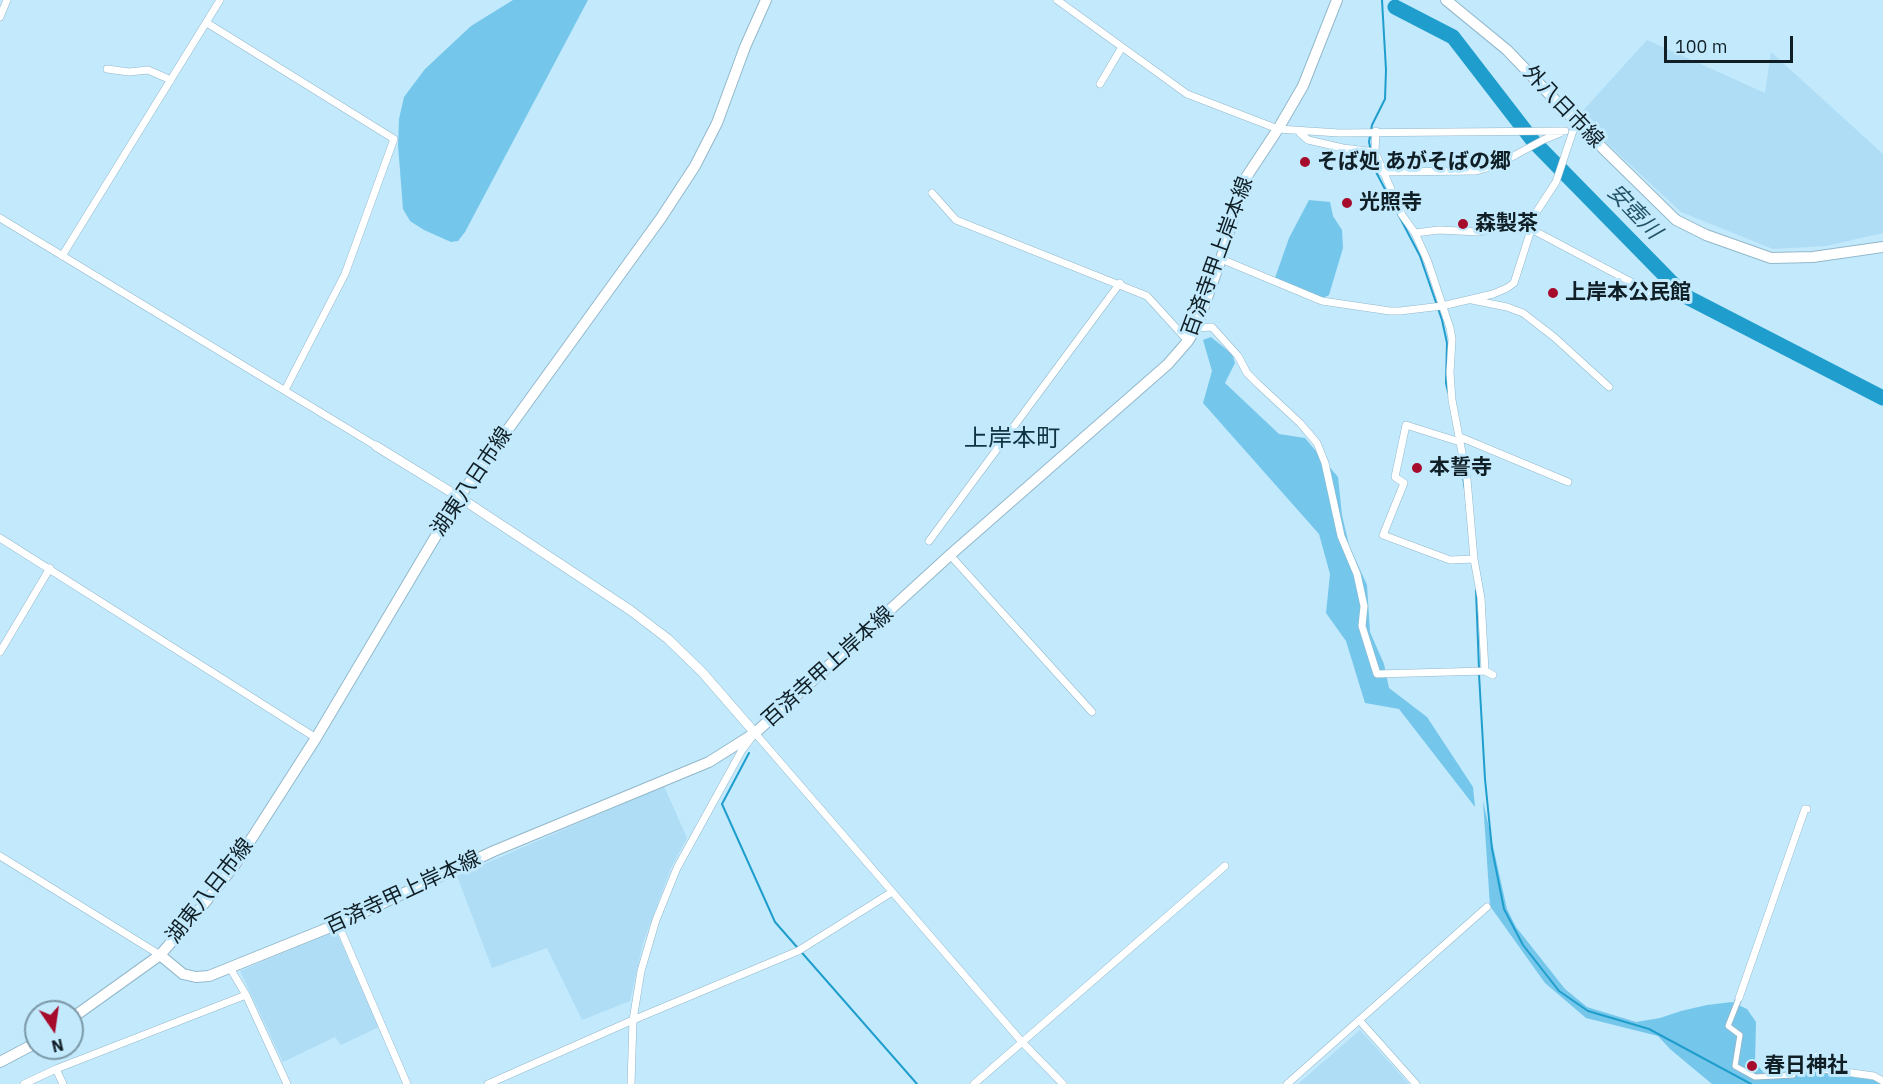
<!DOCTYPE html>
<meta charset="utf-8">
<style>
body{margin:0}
#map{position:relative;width:1883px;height:1084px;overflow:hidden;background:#c2e9fc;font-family:"IBM Plex Sans",sans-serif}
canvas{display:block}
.north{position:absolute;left:24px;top:1000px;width:60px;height:60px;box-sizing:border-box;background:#c2e9fc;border:2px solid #7b98a6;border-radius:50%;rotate:167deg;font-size:16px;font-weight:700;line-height:24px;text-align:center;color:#101f26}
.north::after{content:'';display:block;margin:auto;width:21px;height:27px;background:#a60b2c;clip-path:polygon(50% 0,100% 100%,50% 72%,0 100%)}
.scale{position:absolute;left:1664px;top:36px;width:129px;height:27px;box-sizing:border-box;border:3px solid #101f26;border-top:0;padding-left:8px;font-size:18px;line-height:21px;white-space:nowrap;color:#101f26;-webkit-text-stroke:4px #c2e9fc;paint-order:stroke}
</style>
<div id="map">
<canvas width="1883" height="1084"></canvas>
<div class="north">N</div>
<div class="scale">100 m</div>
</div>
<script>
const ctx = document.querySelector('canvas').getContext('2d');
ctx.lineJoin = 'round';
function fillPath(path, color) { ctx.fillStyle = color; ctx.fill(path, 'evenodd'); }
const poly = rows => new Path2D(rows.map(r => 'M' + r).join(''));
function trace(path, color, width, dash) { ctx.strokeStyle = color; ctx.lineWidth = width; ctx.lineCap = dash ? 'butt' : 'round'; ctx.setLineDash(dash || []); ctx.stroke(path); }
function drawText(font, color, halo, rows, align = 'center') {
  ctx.font = font + ' "IBM Plex Sans","Noto Sans JP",sans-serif'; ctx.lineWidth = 6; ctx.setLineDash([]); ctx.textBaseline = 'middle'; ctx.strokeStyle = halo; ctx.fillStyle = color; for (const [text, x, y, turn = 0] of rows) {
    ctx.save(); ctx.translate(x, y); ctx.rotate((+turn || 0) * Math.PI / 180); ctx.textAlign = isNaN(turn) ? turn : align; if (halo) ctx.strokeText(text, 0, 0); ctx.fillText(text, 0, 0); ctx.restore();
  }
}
fillPath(poly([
 [1647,40,1765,93,1771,52,1883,154,1883,233,1826,246,1773,249,1681,212,1578,116],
 [664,786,687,838,671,868,643,943,630,1001,582,1020,547,948,492,968,457,876],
 [336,931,379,1027,341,1045,335,1037,283,1062,240,971],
 [1360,1030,1409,1084,1298,1084]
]), '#aeddf5');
fillPath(poly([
 [513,0,588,0,465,232,458,241,451,242,424,230,410,221,403,209,398,145,399,119,404,97,425,69,471,26],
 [1309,200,1330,202,1333,216,1342,230,1343,248,1329,295,1323,298,1275,278,1289,238],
 [1211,337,1232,354,1235,363,1225,383,1279,434,1305,438,1338,477,1342,515,1349,545,1367,585,1370,632,1384,664,1389,688,1427,717,1473,787,1475,807,1399,709,1365,703,1346,641,1326,613,1330,574,1319,534,1203,403,1212,371,1203,340],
 [1483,801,1507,909,1516,927,1565,989,1587,1007,1636,1022,1660,1018,1681,1011,1707,1005,1732,1002,1747,1009,1756,1022,1755,1062,1764,1073,1794,1069,1803,1073,1812,1071,1875,1080,1881,1084,1712,1084,1670,1049,1658,1036,1586,1018,1545,983,1490,906]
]), '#75c6eb');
trace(poly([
 [1382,0,1386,70,1385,99,1372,125,1369,142,1375,170,1420,256,1442,320,1447,343,1446,383,1448,392],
 [1462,471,1465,489],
 [1476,590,1479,669],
 [1479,674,1485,779,1492,849,1504,909,1523,945,1559,991,1588,1011,1649,1029,1751,1084],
 [749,753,722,804,775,922,917,1084]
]), '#1f9ecd', 2);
trace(poly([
 [1395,7,1453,37,1534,142,1685,296,1883,398]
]), '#1f9ecd', 15);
const pedestrian = poly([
 [1739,998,1728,1026,1740,1035,1735,1066,1755,1077,1793,1075,1796,1061]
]);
const minor = poly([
 [1057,0,1187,94,1278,129,1339,133,1565,131],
 [0,17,7,0],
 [207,23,394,139,345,274,285,390],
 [107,69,129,72,148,70,171,80],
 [1100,84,1122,47],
 [1376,131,1375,152,1402,215,1415,233,1428,262,1450,328,1452,339,1450,373,1452,400,1467,479,1474,559,1481,598,1485,671,1493,675],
 [1300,133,1308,140,1343,148,1375,152],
 [1382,172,1476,171,1497,165,1543,140,1560,133],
 [932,193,956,220,1147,296,1188,341],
 [0,218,376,446],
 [1531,229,1650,292],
 [1415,233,1439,230,1479,232,1508,225,1532,226],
 [62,256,220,0],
 [1221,259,1322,301,1390,311,1400,311,1442,306,1493,294,1507,288,1514,283,1537,211,1556,182,1576,122],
 [1472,300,1507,307,1523,313,1554,337,1609,387],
 [1196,328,1212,327,1238,356,1247,373,1258,384,1300,423,1317,443,1325,463,1341,536,1357,574,1364,606,1362,626,1377,674,1485,671],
 [1460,437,1568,482],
 [1460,442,1406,425,1395,477,1404,483,1383,535,1450,560,1474,559],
 [0,538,316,738],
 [929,541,1120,283],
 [950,555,1092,712],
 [0,652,50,568],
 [0,856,160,955],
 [338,924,407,1084],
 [230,968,246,995,287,1084],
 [1739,998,1805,809,1807,809],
 [1359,1020,1416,1084],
 [1818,1055,1823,1069,1874,1076,1883,1081],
 [56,1069,63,1084],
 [24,1084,56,1069,246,995],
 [488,1084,633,1020,798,951,892,892],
 [631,1084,633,1020,641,971,656,920,677,868,742,750,755,733,1022,1042,1063,1084],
 [974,1084,1225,866],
 [1287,1084,1487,907]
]);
const tertiary = poly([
 [376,446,459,497,630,610,668,639,702,672,755,733]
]);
const secondary = poly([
 [1446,0,1507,50,1576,122,1676,220,1706,235,1771,258,1813,257,1883,247],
 [160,955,195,915,234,866,316,738,459,497,661,218,695,166,717,123,745,47,766,0],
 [72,1018,160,955,183,974,196,977,209,976,338,924,494,851,709,762,755,733,950,555,1168,364,1188,341,1196,328,1221,259,1243,182,1278,129,1303,86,1337,0],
 [0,1062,36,1043]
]);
trace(pedestrian, '#93b8cb', 7);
trace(minor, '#93b8cb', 8);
trace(tertiary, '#93b8cb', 10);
trace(secondary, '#93b8cb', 12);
trace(pedestrian, '#fff', 5);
trace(minor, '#fff', 7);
trace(tertiary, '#fff', 9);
trace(secondary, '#fff', 10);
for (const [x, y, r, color] of [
 [1305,162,6,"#a60b2c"],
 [1347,203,6,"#a60b2c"],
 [1463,224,6,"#a60b2c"],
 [1553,293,6,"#a60b2c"],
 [1417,468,6,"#a60b2c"],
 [1752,1066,6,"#a60b2c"]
]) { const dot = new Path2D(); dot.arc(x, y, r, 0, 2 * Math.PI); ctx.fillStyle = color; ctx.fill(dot); trace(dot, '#c2e9fc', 2); }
drawText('21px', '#101f26', '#c2e9fc', [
 ["外八日市線",1563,107,46],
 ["百済寺甲上岸本線",1218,257,-70],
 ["湖東八日市線",472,482,-56],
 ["百済寺甲上岸本線",828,667,-42],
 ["湖東八日市線",210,891,-52],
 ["百済寺甲上岸本線",403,893,-25]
]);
drawText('bold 21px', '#101f26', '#c2e9fc', [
 ["そば処 あがそばの郷",1317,162],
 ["光照寺",1359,203],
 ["森製茶",1475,224],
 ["上岸本公民館",1565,293],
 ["本誓寺",1429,468],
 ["春日神社",1764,1066]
], 'left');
drawText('italic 22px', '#235267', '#c2e9fc', [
 ["安壺川",1634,212,46]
]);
drawText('24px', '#103342', '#c2e9fc', [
 ["上岸本町",1012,439]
]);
</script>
